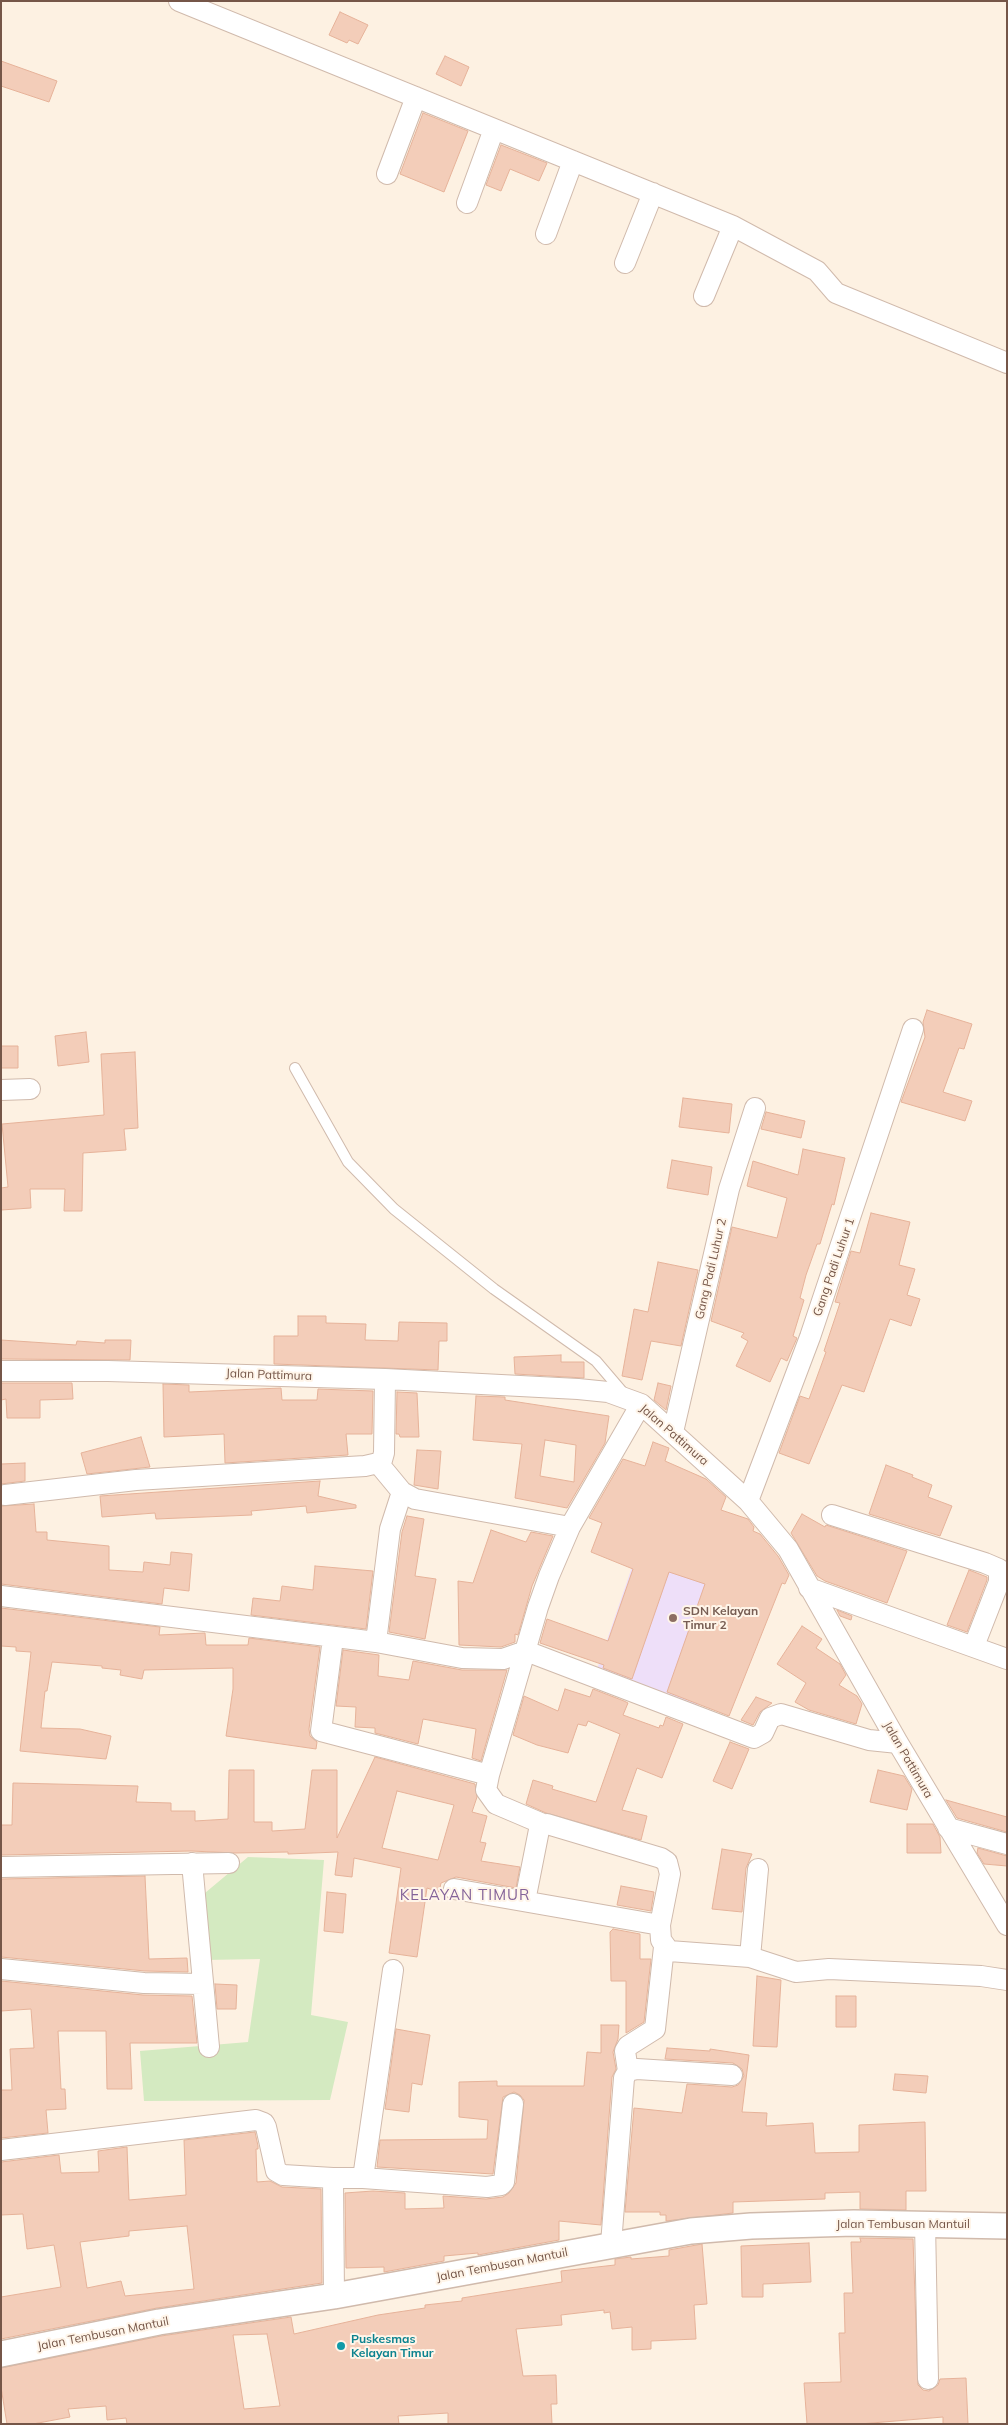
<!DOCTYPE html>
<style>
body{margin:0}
#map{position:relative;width:1008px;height:2425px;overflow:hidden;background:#fdf1e2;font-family:Mulish,sans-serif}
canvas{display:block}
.frame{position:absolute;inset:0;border:2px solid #755648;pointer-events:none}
</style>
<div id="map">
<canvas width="1008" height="2425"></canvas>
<div class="frame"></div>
</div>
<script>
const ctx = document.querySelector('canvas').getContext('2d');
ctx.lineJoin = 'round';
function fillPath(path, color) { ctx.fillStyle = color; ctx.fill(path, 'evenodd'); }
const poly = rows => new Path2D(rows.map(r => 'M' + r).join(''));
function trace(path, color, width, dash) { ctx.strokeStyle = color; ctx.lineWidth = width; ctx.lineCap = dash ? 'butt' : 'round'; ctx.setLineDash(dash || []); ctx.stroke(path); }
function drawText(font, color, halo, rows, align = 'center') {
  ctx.font = font + ' Mulish,sans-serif'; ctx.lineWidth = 4; ctx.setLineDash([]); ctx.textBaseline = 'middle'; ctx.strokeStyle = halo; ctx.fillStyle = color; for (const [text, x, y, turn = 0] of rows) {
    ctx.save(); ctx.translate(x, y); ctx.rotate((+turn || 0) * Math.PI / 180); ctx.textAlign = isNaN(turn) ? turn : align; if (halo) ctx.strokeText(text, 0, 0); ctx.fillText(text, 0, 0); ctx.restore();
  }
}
fillPath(poly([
 [647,1523,754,1562,695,1713,595,1675]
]), '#eedff9');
fillPath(poly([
 [248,1857,324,1860,311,2015,348,2022,330,2100,144,2101,140,2051,248,2042,260,1959,205,1960,199,1898]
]), '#d4eac1');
const building = poly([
 [340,12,368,25,358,44,349,40,347,43,329,35,340,12],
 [445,56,469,67,461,86,436,74,445,56],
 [1,61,57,81,49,102,1,86,1,61],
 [423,113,468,131,444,192,400,174,423,113],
 [501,145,547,163,539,181,510,169,501,191,486,185,501,145],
 [927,1010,972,1024,964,1049,959,1048,943,1092,972,1101,965,1121,901,1102,925,1037,923,1022,927,1010],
 [86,1032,89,1062,58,1066,55,1036,86,1032],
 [1,1046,18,1046,18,1068,1,1068,1,1046],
 [135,1052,138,1128,124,1129,126,1150,83,1153,82,1211,64,1211,65,1189,30,1189,31,1208,1,1210,1,1188,8,1187,2,1124,104,1115,101,1054,135,1052],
 [683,1098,732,1104,729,1133,679,1127,683,1098],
 [766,1112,805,1121,801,1138,761,1129,766,1112],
 [803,1149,845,1158,834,1205,832,1204,820,1244,817,1244,806,1275,800,1298,804,1300,793,1336,797,1338,787,1361,781,1358,770,1382,736,1366,748,1341,741,1337,744,1333,711,1321,732,1227,777,1238,787,1198,747,1186,753,1161,798,1175,803,1149],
 [672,1160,712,1167,708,1195,667,1188,672,1160],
 [871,1213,910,1222,899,1265,915,1269,907,1295,920,1299,911,1326,890,1319,864,1392,842,1385,809,1464,779,1453,800,1396,809,1399,826,1352,824,1351,840,1303,835,1302,851,1251,860,1253,871,1213],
 [658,1262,698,1270,681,1346,651,1341,642,1380,622,1376,634,1309,648,1312,658,1262],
 [298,1316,326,1316,326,1323,366,1324,365,1340,398,1341,399,1322,447,1323,447,1341,439,1341,438,1370,274,1364,274,1336,298,1336,298,1316],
 [1,1340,76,1345,77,1341,105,1343,105,1340,131,1340,130,1360,1,1359,1,1340],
 [561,1355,561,1362,584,1362,584,1378,515,1374,514,1357,561,1355],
 [1,1383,72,1383,73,1399,40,1400,40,1418,7,1418,6,1399,1,1400,1,1383],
 [658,1383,671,1386,666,1410,654,1400,658,1383],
 [163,1384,189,1385,189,1392,281,1388,282,1400,317,1400,318,1389,373,1391,372,1434,346,1434,348,1455,225,1463,224,1434,164,1437,163,1384],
 [397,1392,417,1393,419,1437,400,1437,399,1434,396,1434,397,1392],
 [476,1396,505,1397,505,1400,609,1416,605,1443,567,1508,515,1498,522,1444,473,1440,476,1396],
 [545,1440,576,1445,574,1482,540,1476,545,1440],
 [141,1437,150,1467,87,1474,81,1453,141,1437],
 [653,1442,669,1448,665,1461,706,1479,726,1497,721,1510,748,1519,754,1527,753,1531,760,1534,778,1556,789,1575,785,1584,782,1583,729,1716,667,1692,705,1584,669,1572,632,1679,603,1668,604,1665,540,1643,547,1619,608,1641,633,1569,591,1552,602,1523,589,1518,623,1459,645,1466,653,1442],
 [417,1450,441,1451,438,1489,414,1485,417,1450],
 [25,1463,25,1481,1,1484,1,1464,25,1463],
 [886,1465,913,1475,912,1477,932,1485,928,1497,952,1506,940,1536,869,1514,886,1465],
 [320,1481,318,1496,356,1505,356,1508,307,1513,306,1506,251,1511,252,1515,156,1519,155,1513,102,1517,100,1496,320,1481],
 [34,1504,36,1532,47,1532,47,1540,109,1546,109,1570,143,1572,144,1562,170,1565,171,1552,192,1554,189,1591,164,1588,162,1604,1,1584,1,1506,34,1504],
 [802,1514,825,1527,826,1525,907,1551,887,1603,825,1581,817,1576,791,1533,802,1514],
 [407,1516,424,1519,415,1576,436,1579,425,1639,389,1632,402,1532,407,1516],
 [491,1530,526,1542,531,1532,553,1536,532,1586,518,1635,515,1634,515,1642,501,1647,459,1645,458,1581,473,1583,491,1530],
 [315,1566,373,1571,366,1629,251,1615,253,1598,280,1601,282,1586,313,1590,315,1566],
 [969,1570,987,1577,987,1580,967,1632,947,1625,969,1570],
 [1,1608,160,1627,159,1635,205,1633,206,1645,248,1645,249,1638,320,1647,309,1729,310,1736,317,1742,316,1749,226,1736,233,1689,233,1668,144,1670,142,1679,120,1675,121,1670,102,1668,102,1666,52,1662,47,1691,45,1691,41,1728,80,1729,111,1736,106,1759,20,1751,31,1652,16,1651,16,1647,1,1646,1,1608],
 [837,1610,852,1616,851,1620,840,1616,837,1610],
 [802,1626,822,1639,816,1648,840,1664,846,1675,839,1685,857,1696,862,1704,856,1724,809,1710,795,1702,806,1683,777,1664,802,1626],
 [343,1650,379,1655,378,1676,409,1680,413,1661,462,1670,507,1670,481,1761,472,1758,476,1729,423,1719,418,1744,375,1733,375,1728,355,1727,356,1707,336,1706,343,1650],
 [565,1689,590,1697,593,1689,624,1701,628,1703,623,1715,659,1728,660,1725,663,1726,666,1717,683,1724,662,1778,637,1768,622,1810,647,1816,641,1840,546,1813,526,1804,533,1780,553,1786,552,1789,596,1802,620,1734,588,1721,586,1726,578,1724,568,1753,537,1745,513,1735,524,1696,558,1711,565,1689],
 [756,1697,772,1703,760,1712,753,1725,741,1720,756,1697],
 [730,1742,749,1749,732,1789,713,1781,730,1742],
 [375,1757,475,1784,477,1797,472,1812,487,1816,480,1842,486,1843,481,1861,520,1867,516,1888,456,1877,441,1883,439,1892,427,1888,417,1957,389,1953,401,1868,354,1858,352,1877,335,1875,338,1852,288,1854,288,1852,235,1853,191,1851,1,1855,1,1825,12,1825,13,1783,138,1786,136,1802,171,1803,171,1811,195,1811,195,1821,228,1819,229,1770,254,1770,254,1822,272,1822,272,1831,305,1829,312,1770,337,1770,337,1838,375,1757],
 [397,1791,454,1805,438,1860,382,1848,397,1791],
 [878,1770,904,1776,912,1789,907,1810,870,1802,878,1770],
 [946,1800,1007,1817,1007,1832,957,1818,946,1800],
 [907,1824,933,1824,940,1837,941,1853,907,1853,907,1824],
 [978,1848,1007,1856,1007,1866,984,1864,977,1853,978,1848],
 [722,1849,752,1854,746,1868,742,1912,712,1909,722,1849],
 [145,1876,149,1959,187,1958,188,1972,145,1971,1,1957,1,1879,145,1876],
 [621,1886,654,1892,651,1911,617,1905,621,1886],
 [327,1892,346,1894,343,1933,324,1931,327,1892],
 [613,1929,640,1934,640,1959,651,1959,644,2022,626,2033,626,1981,611,1981,610,1932,613,1929],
 [757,1976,781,1980,777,2047,753,2046,757,1976],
 [1,1981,143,1995,192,1996,197,2043,130,2043,132,2089,107,2089,106,2031,58,2031,61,2089,65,2089,66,2109,46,2110,48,2133,1,2138,1,2090,12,2090,10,2049,34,2048,31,2009,1,2011,1,1981],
 [215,1984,237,1985,236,2009,217,2009,215,1984],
 [836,1996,856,1996,856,2027,836,2027,836,1996],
 [601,2025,619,2025,618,2039,613,2052,616,2069,612,2077,601,2225,559,2221,559,2240,478,2255,478,2253,444,2256,444,2261,384,2272,384,2267,346,2268,345,2193,373,2191,405,2193,405,2209,444,2208,443,2196,486,2199,503,2197,509,2193,516,2183,524,2100,520,2095,514,2092,503,2097,493,2174,377,2167,380,2140,487,2139,488,2120,459,2117,459,2082,497,2081,497,2086,584,2086,587,2052,601,2053,601,2025],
 [396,2029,430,2035,422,2085,412,2083,409,2112,385,2109,396,2029],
 [667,2048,710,2051,710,2049,749,2055,742,2112,767,2113,766,2126,813,2123,815,2153,859,2152,859,2125,925,2122,926,2191,906,2191,906,2210,860,2209,860,2192,825,2193,825,2199,733,2202,733,2213,666,2221,666,2215,660,2215,660,2212,625,2212,634,2108,682,2113,687,2084,732,2087,738,2085,744,2076,742,2069,733,2063,665,2059,667,2048],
 [895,2074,928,2076,926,2093,893,2090,895,2074],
 [255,2132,258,2146,258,2149,256,2149,257,2182,270,2181,282,2187,321,2189,322,2283,157,2308,1,2339,1,2297,61,2287,54,2245,27,2249,23,2214,1,2215,1,2162,59,2155,61,2173,99,2172,98,2151,127,2147,129,2200,186,2195,184,2140,255,2132],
 [187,2226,194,2289,125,2296,121,2281,87,2288,80,2242,129,2236,129,2231,187,2226],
 [860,2238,913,2239,918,2385,923,2390,929,2391,938,2385,940,2379,966,2378,968,2424,943,2424,943,2417,860,2424,807,2424,804,2383,841,2382,839,2333,845,2333,844,2293,853,2293,851,2242,861,2242,860,2238],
 [809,2243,811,2282,763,2284,763,2297,742,2297,741,2246,809,2243],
 [702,2244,707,2304,694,2305,696,2339,651,2341,651,2349,632,2350,632,2327,612,2329,610,2312,604,2313,604,2310,561,2315,562,2325,516,2329,523,2376,556,2375,557,2404,551,2404,552,2424,448,2424,448,2413,398,2416,399,2424,127,2424,126,2418,107,2420,106,2406,68,2409,70,2417,33,2424,7,2424,1,2387,1,2368,161,2336,291,2317,294,2334,378,2315,425,2308,425,2305,462,2301,462,2298,562,2282,561,2271,615,2265,615,2259,631,2257,631,2259,669,2256,669,2250,702,2244],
 [267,2334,280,2406,244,2409,233,2335,267,2334]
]);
fillPath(building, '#f3cdb9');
trace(building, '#e6b299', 1);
const service = poly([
 [295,1068,348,1162,394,1209,494,1289,596,1361,625,1395]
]);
const minor = poly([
 [179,1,733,226,817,271,836,293,1007,363],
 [387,174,416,97],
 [467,203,494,129],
 [546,234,573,161],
 [625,263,653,193],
 [704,296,733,226],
 [1,1090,30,1089],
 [1,1371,108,1371,385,1379,578,1389,608,1392,641,1404,748,1501,788,1549,898,1743,1007,1925],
 [673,1432,729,1189,755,1108],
 [378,1463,402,1492,415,1499,570,1527],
 [5,1495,136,1480,365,1466,378,1463,382,1460,384,1453,385,1379],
 [748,1501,810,1337,913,1029],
 [832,1515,985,1563,999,1569,999,1582,974,1646],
 [809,1588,1007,1659],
 [1,1596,376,1642,462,1658,503,1659,526,1651,754,1738,763,1733,770,1718,781,1714,869,1740,898,1743],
 [333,1638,321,1731,489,1775],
 [376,1642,390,1529,402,1492],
 [543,1824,496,1804,486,1790,489,1775,538,1607,549,1576,570,1527,641,1404],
 [948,1828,1007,1844],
 [192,1863,209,2047],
 [1,1867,229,1863],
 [454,1889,660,1925,661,1940,669,1951,750,1957,796,1972,829,1969,981,1976,1007,1980],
 [525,1901,539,1830,540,1826,547,1824,661,1858,667,1862,670,1874,660,1925],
 [750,1957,758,1869],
 [1,1969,144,1983,202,1984],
 [628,2071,625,2051,628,2046,655,2029,664,1947],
 [1,2150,256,2120,264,2123,266,2127,276,2171,283,2175,333,2178,334,2296],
 [333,2178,363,2178,487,2187,501,2185,504,2182,513,2104],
 [363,2178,393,1970],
 [925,2223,928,2379],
 [611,2244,624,2078,628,2071,637,2069,732,2075]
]);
const tertiary = poly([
 [1,2354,159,2322,334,2296,691,2231,751,2226,854,2223,1007,2226]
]);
trace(service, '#d0baac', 12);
trace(minor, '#d0baac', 22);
trace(tertiary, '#d0baac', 28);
trace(service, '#fff', 10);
trace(minor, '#fff', 20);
trace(tertiary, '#fff', 25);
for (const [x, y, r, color] of [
 [673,1618,5,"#8d6e63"],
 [341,2346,5,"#0f9aa8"]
]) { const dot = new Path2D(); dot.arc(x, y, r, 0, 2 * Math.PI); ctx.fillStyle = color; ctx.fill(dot); trace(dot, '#fff5e9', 2); }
drawText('12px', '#755648', '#fff5e9', [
 ["Gang Padi Luhur 1",834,1267,-71],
 ["Gang Padi Luhur 2",711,1269,-77],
 ["Jalan Pattimura",269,1375,2],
 ["Jalan Pattimura",674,1435,41],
 ["Jalan Pattimura",908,1760,60],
 ["Jalan Tembusan Mantuil",903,2224],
 ["Jalan Tembusan Mantuil",502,2265,-11],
 ["Jalan Tembusan Mantuil",103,2334,-11]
]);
drawText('bold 12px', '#785e54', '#fff5e9', [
 ["SDN Kelayan",683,1611],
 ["Timur 2",683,1625]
], 'left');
drawText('bold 12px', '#0d838f', '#fff5e9', [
 ["Puskesmas",351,2339],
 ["Kelayan Timur",351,2353]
], 'left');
ctx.letterSpacing = '1px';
drawText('15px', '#846399', '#fff5e9', [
 ["KELAYAN TIMUR",465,1895]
]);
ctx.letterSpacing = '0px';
</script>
